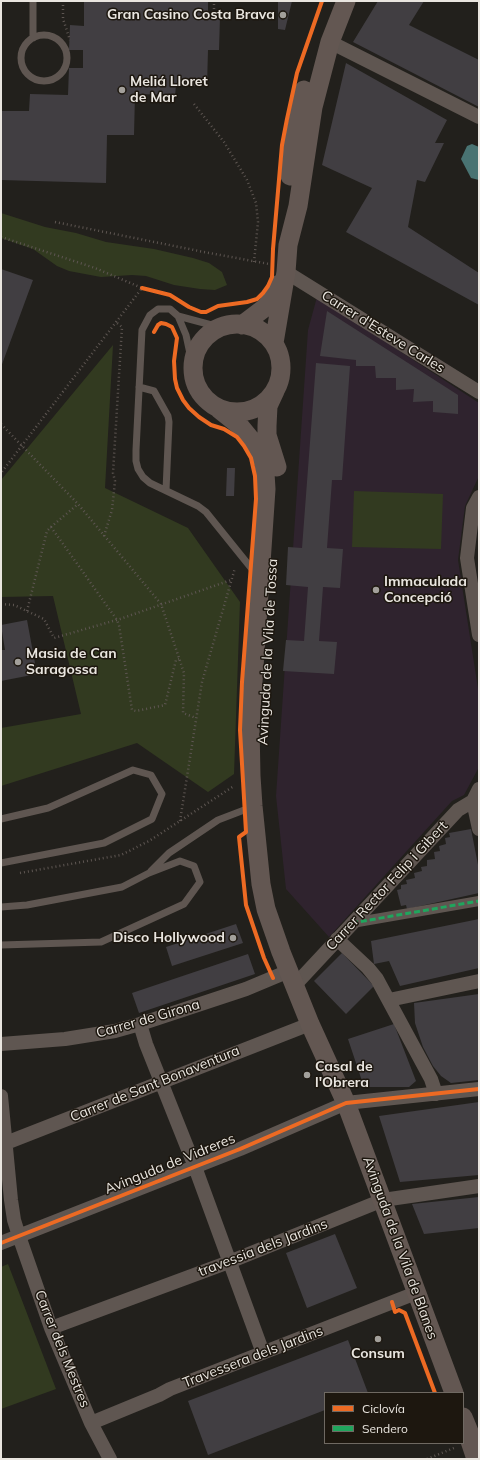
<!DOCTYPE html>
<meta charset="utf-8">
<style>
body{margin:0}
#map{position:relative;width:480px;height:1460px;overflow:hidden;background:#22201c;font-family:Mulish,sans-serif}
canvas{display:block}
.frame{position:absolute;inset:0;border:2px solid #e9e5df;pointer-events:none}
.legend{position:absolute;left:324px;top:1392px;width:140px;height:52px;box-sizing:border-box;background:#1d170f;border:1px solid #6f6962;margin:0;padding:5px 7px;list-style:none;font-size:12px;color:#e9e5df}
.legend li{display:flex;align-items:center;gap:8px;height:20px}
.legend b{width:20px;border:1px solid #6f6962}
</style>
<div id="map">
<canvas width="480" height="1460"></canvas>
<div class="frame"></div>
<ul class="legend">
<li><b style="height:5px;background:#ed6a23"></b>Ciclovía</li>
<li><b style="height:5px;background:#20a55d"></b>Sendero</li>
</ul>
</div>
<script>
const ctx = document.querySelector('canvas').getContext('2d');
ctx.lineJoin = 'round';
function fillPath(path, color) { ctx.fillStyle = color; ctx.fill(path, 'evenodd'); }
const poly = rows => new Path2D(rows.map(r => 'M' + r).join(''));
function trace(path, color, width, dash) { ctx.strokeStyle = color; ctx.lineWidth = width; ctx.lineCap = dash ? 'butt' : 'round'; ctx.setLineDash(dash || []); ctx.stroke(path); }
function drawText(font, color, halo, rows, align = 'center') {
  ctx.font = font + ' Mulish,sans-serif'; ctx.lineWidth = 3; ctx.setLineDash([]); ctx.textBaseline = 'middle'; ctx.strokeStyle = halo; ctx.fillStyle = color; for (const [text, x, y, turn = 0] of rows) {
    ctx.save(); ctx.translate(x, y); ctx.rotate((+turn || 0) * Math.PI / 180); ctx.textAlign = isNaN(turn) ? turn : align; if (halo) ctx.strokeText(text, 0, 0); ctx.fillText(text, 0, 0); ctx.restore();
  }
}
fillPath(poly([
 [317,297,479,403,479,476,465,506,458,560,479,695,479,767,464,795,452,801,329,937,286,889,276,796,308,330]
]), '#2f232e');
fillPath(poly([
 [1,213,45,227,76,233,106,242,154,249,193,258,209,263,222,272,227,285,215,290,200,289,174,285,146,276,132,275,101,277,69,271,57,266,33,249,1,238],
 [113,345,105,488,188,528,240,602,234,774,208,792,137,743,1,786,1,728,81,714,53,596,1,597,1,480],
 [354,491,443,494,441,549,352,547],
 [8,1264,56,1389,1,1409,1,1267]
]), '#323a20');
fillPath(poly([
 [472,144,479,147,479,180,471,178,461,159,467,146]
]), '#497372');
fillPath(poly([
 [84,1,208,1,208,17,220,17,219,50,208,50,207,86,176,86,175,95,135,94,134,135,107,135,106,183,1,180,1,111,29,111,30,94,68,95,69,68,83,68,83,50,69,50,70,25,84,26],
 [278,1,292,1,285,30,278,29],
 [378,1,424,1,409,25,479,60,479,107,353,42],
 [346,63,447,120,435,143,444,143,425,182,417,180,408,227,479,273,479,305,346,232,372,188,322,165],
 [1,269,33,280,1,367],
 [327,311,458,395,458,414,433,412,433,401,413,402,414,389,396,390,396,378,376,378,375,366,356,366,356,360,320,356],
 [316,363,350,366,342,480,332,480,327,548,343,549,340,588,323,587,319,641,337,642,334,674,283,671,286,640,304,641,308,587,286,585,288,547,302,548],
 [227,468,235,468,234,496,226,496],
 [27,620,37,674,1,681,1,650,5,650,1,625],
 [471,829,479,870,479,893,407,909,406,905,401,906,397,890,401,889,401,885,407,884,406,880,415,878,414,873,422,871,421,867,427,866,427,860,435,859,434,852,440,851,439,846,446,844,445,838,450,837,449,833],
 [479,919,479,968,400,986,389,961,374,964,371,941],
 [236,924,243,943,172,966,166,947],
 [342,953,374,986,346,1014,314,981],
 [248,954,255,974,139,1013,132,993],
 [479,994,479,1080,451,1083,441,1076,433,1066,423,1047,415,1023,414,1003],
 [394,1024,416,1081,409,1087,364,1087,348,1039],
 [479,1102,479,1175,400,1182,379,1116],
 [479,1197,479,1228,424,1234,412,1204],
 [335,1234,357,1288,307,1308,286,1253],
 [348,1340,368,1393,325,1393,325,1410,208,1455,188,1401]
]), '#413e42');
trace(poly([
 [63,1,63,19,70,40],
 [214,17,214,1],
 [194,104,224,142,247,180,256,203,258,222,254,262],
 [55,222,204,252,269,264],
 [1,237,95,268,142,288,1,473],
 [1,424,78,504,161,604,184,673,183,713,196,718],
 [51,527,78,504],
 [104,536,112,510,115,481,113,473,122,327,117,323],
 [1,604,14,605,44,619,54,638,120,619,231,580],
 [27,611,47,531,51,527,117,620,119,625,132,710,136,711,165,705,176,660,179,659],
 [180,821,202,682,235,568],
 [20,873,121,855,149,841,234,786],
 [427,1459,454,1448]
]), '#5e5652', 2.5, [1, 3]);
trace(poly([
 '21 58a23 23 0 1 1 46 0a23 23 0 1 1-46 0Z',
 [33,38,33,1],
 [178,316,219,327],
 [192,363,186,335,178,316,170,309,158,309,150,315,142,330,136,450,136,461,138,469,143,477,150,483,198,506,206,512,256,574],
 [139,387,154,391,168,416,169,422,166,490],
 [1,819,48,808,133,770,151,775,162,794,152,819,104,843,1,863],
 [151,871,169,853,218,820,252,807],
 [1,907,27,905,122,887,149,873,180,861,194,866,200,882,184,904,101,942,1,945]
]), '#5f5651', 7);
trace(poly([
 [352,923,479,901]
]), '#5f5651', 10);
trace(poly([
 [330,42,479,117],
 [286,272,479,392],
 [479,497,473,508,467,558,479,635],
 [479,799,473,801,479,829],
 [337,939,368,968,377,979,431,1079,436,1094],
 [295,985,458,810,473,801,479,789],
 [389,1000,479,981],
 [140,1024,146,1044,195,1167,263,1353],
 [1,1044,65,1039,115,1031,140,1024,246,989,289,971],
 [1,1096,11,1200,14,1220,19,1236,51,1328,91,1423,110,1459],
 [1,1145,310,1024],
 [1,1243,240,1149,346,1103,479,1089],
 [51,1328,229,1262,383,1200,479,1186],
 [91,1423,159,1395,170,1389,416,1293]
]), '#5f5651', 14);
trace(poly([
 [290,176,293,145,304,90],
 '193 368a44 44 0 1 1 88 0a44 44 0 1 1-88 0Z',
 [242,325,267,306,279,284],
 [274,343,286,272,288,245,298,206,313,107,330,42,346,1],
 [275,391,268,406,267,426,267,435,277,467],
 [219,409,239,425,257,447,264,464,265,473,266,489,250,726,251,776,253,806,261,884,266,909,281,952,310,1024,346,1103,454,1393],
 [463,1417,470,1434,470,1441,476,1459]
]), '#635752', 19);
trace(poly([
 [352,923,479,901]
]), '#20a55d', 3, [6, 3]);
trace(poly([
 [142,288,170,295,189,307,201,312,206,312,218,306,247,302,257,299,263,293,268,286,272,277,273,249,282,145,287,119,297,73,322,1],
 [154,332,158,325,161,323,166,324,172,327,177,338,174,361,175,379,177,388,183,400,189,408,199,417,211,425,224,429,237,437,244,446,251,458,255,476,256,499,242,682,240,730,246,832,239,837,246,905,264,958,273,978],
 [1,1243,240,1149,346,1103,479,1089],
 [392,1302,395,1312,399,1310,405,1313,435,1393]
]), '#ed6a23', 4);
for (const [x, y, r, color] of [
 [283,15,4,"#a3a09b"],
 [122,90,4,"#a3a09b"],
 [376,590,4,"#a3a09b"],
 [18,662,4,"#a3a09b"],
 [233,938,4,"#a3a09b"],
 [307,1075,4,"#a3a09b"],
 [378,1339,4,"#a3a09b"]
]) { const dot = new Path2D(); dot.arc(x, y, r, 0, 2 * Math.PI); ctx.fillStyle = color; ctx.fill(dot); trace(dot, '#1d170f', 1.5); }
drawText('bold 14px', '#e9e5df', '#1d170f', [
 ["Gran Casino Costa Brava",275,15,"right"],
 ["Meliá Lloret",130,82],
 ["de Mar",130,98],
 ["Immaculada",384,582],
 ["Concepció",384,598],
 ["Masia de Can",26,654],
 ["Saragossa",26,670],
 ["Disco Hollywood",225,938,"right"],
 ["Casal de",315,1067],
 ["l'Obrera",315,1083],
 ["Consum",378,1354,"center"]
], 'left');
drawText('14px', '#e9e5df', '#1d170f', [
 ["Carrer d'Esteve Carles",383,332,32],
 ["Avinguda de la Vila de Tossa",268,652,-87],
 ["Carrer Rector Felip i Gibert",387,886,-47],
 ["Carrer de Girona",148,1019,-16],
 ["Carrer de Sant Bonaventura",155,1084,-22],
 ["Avinguda de Vidreres",170,1164,-22],
 ["travessia dels Jardins",263,1248,-21],
 ["Avinguda de la Vila de Blanes",400,1248,70],
 ["Carrer dels Mestres",62,1349,68],
 ["Travessera dels Jardins",253,1357,-21]
]);
</script>
